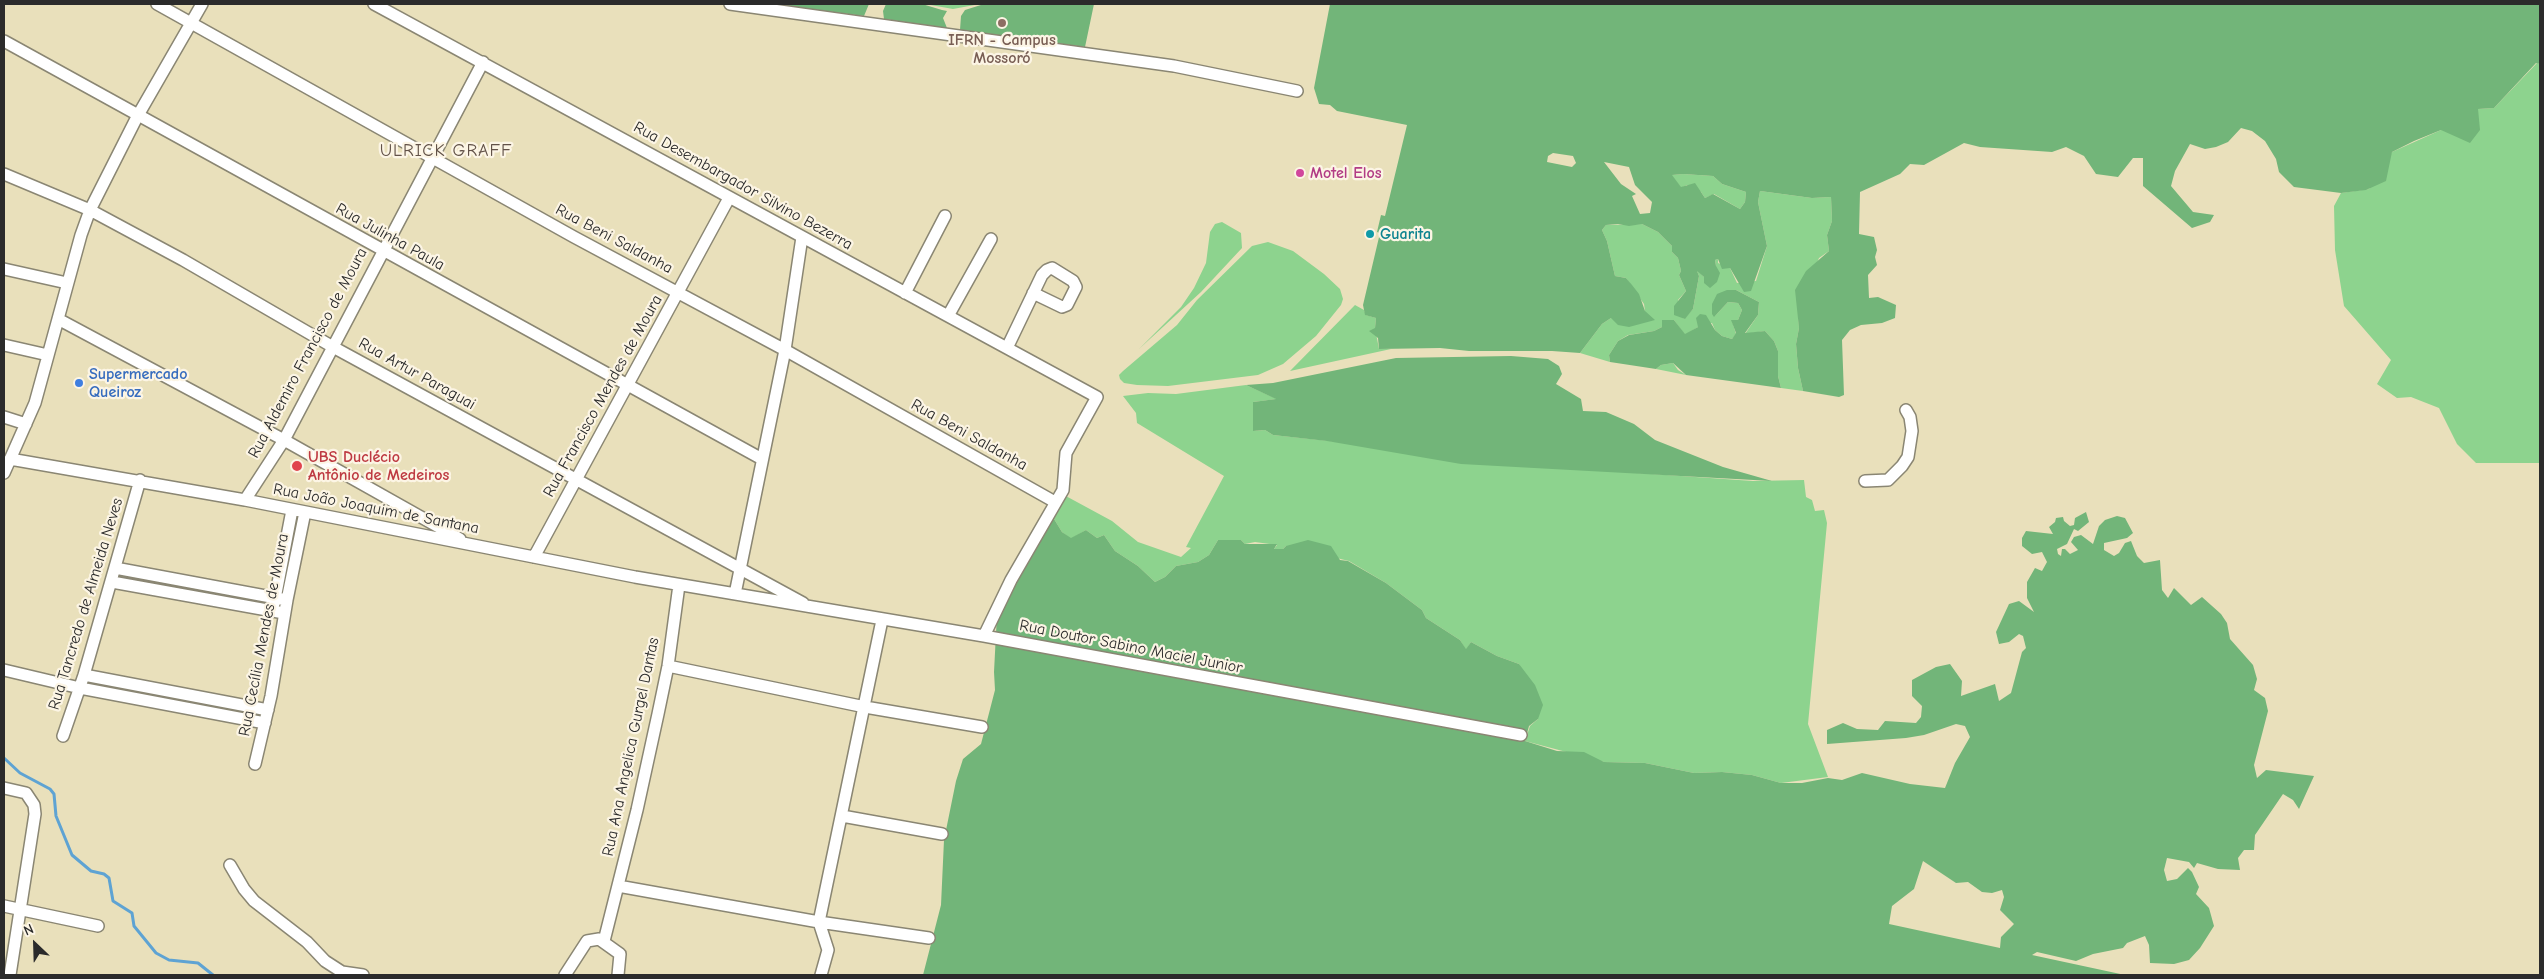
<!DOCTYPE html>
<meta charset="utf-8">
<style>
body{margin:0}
#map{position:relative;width:2544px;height:979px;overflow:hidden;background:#e9e0bb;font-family:"Comic Neue",sans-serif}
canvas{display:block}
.frame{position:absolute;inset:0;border:5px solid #2b2b2b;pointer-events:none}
.north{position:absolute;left:10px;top:919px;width:50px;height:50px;-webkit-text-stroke:4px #fcf5e5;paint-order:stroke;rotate:336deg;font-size:14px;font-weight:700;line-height:20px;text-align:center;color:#2b2b2b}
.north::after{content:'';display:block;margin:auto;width:18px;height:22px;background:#2b2b2b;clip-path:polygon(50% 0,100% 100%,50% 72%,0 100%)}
</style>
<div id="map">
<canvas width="2544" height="979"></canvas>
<div class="frame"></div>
<div class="north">N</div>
</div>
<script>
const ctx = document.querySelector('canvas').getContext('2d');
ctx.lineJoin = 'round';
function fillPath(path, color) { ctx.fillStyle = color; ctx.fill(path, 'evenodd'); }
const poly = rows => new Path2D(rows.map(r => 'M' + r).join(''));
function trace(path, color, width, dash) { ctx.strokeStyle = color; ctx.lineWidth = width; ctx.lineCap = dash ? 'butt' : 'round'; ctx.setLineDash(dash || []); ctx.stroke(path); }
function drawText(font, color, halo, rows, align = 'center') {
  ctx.font = font + ' "Comic Neue",sans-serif'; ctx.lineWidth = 4.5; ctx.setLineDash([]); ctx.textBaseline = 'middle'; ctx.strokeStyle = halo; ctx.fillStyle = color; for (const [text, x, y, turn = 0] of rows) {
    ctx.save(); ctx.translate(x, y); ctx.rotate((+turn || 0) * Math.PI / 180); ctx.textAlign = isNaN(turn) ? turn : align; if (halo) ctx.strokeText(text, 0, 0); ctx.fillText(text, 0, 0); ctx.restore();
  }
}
fillPath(poly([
 [925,4,980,4,953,9],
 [2537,63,2540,64,2540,463,2476,463,2457,444,2439,408,2411,397,2397,398,2377,384,2391,360,2344,306,2335,250,2334,206,2341,193,2369,189,2392,152,2441,130,2478,109,2494,108],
 [1683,174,1713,176,1722,184,1746,192,1745,202,1740,209,1714,194,1705,198,1701,192,1687,185,1681,188,1671,175],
 [1760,191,1812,198,1831,197,1832,221,1827,235,1829,251,1819,258,1798,312,1799,328,1796,344,1798,368,1803,391,1781,388,1778,376,1778,351,1774,341,1765,331,1745,334,1758,315,1759,302,1736,290,1714,317,1728,302,1738,303,1742,310,1738,320,1732,321,1736,334,1732,339,1722,336,1715,330,1712,323,1698,327,1685,335,1674,320,1662,321,1662,327,1654,331,1628,335,1618,341,1609,355,1610,362,1580,353,1602,324,1611,318,1645,311,1644,304,1626,278,1615,276,1607,241,1602,230,1606,225,1642,224,1658,232,1672,246,1672,252,1678,258,1681,271,1679,275,1686,291,1678,300,1684,319,1693,309,1699,276,1696,269,1704,277,1716,266,1715,260,1718,259,1718,263,1730,268,1737,283,1756,281,1767,246,1758,202],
 [1222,222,1241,233,1242,248,1201,292,1139,349,1181,307,1194,288,1206,263,1210,232,1215,224],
 [1268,242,1293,251,1324,274,1340,289,1343,299,1341,305,1316,336,1283,364,1258,375,1168,386,1137,385,1124,383,1120,379,1119,375,1123,371,1177,325,1197,300,1252,246],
 [1355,305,1364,310,1366,315,1376,318,1375,328,1379,349,1391,349,1290,371],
 [1673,363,1678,370,1686,375,1656,369,1661,365],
 [1246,385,1277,399,1253,402,1253,431,1265,430,1273,435,1623,472,1753,481,1804,480,1806,497,1812,500,1815,511,1824,510,1827,523,1808,724,1828,777,1781,783,1752,775,1722,772,1694,773,1645,763,1604,762,1525,741,1530,726,1538,719,1519,664,1497,656,1471,642,1466,650,1460,640,1426,618,1422,610,1386,583,1349,561,1286,546,1283,549,1274,549,1277,545,1255,542,1245,544,1241,540,1218,540,1209,555,1198,562,1176,566,1165,577,1155,582,1138,566,1115,551,1104,535,1097,538,1086,530,1071,539,1062,532,1051,514,1064,495,1112,521,1138,542,1181,557,1191,548,1186,547,1224,476,1137,423,1136,413,1123,396,1148,393,1176,394]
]), '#8dd38e');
fillPath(poly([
 [772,4,869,4,864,16],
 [886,4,922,4,942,10,947,11,943,18,947,28,884,19,883,11],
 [984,4,1094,4,1085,47,960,30,961,16,965,10],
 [1330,4,2540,4,2540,64,2536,63,2494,108,2478,109,2480,130,2470,143,2441,130,2414,141,2392,152,2386,181,2366,190,2341,193,2294,187,2279,172,2276,159,2265,141,2252,131,2241,128,2228,142,2216,147,2205,149,2190,144,2175,171,2171,186,2193,212,2214,215,2210,222,2192,228,2143,186,2143,158,2133,158,2118,177,2096,174,2084,156,2066,147,2052,152,1980,147,1964,143,1924,165,1910,164,1900,174,1860,192,1859,234,1874,237,1877,250,1875,257,1877,265,1868,275,1869,298,1878,297,1896,305,1895,318,1882,323,1861,325,1850,330,1842,340,1844,395,1839,397,1803,391,1798,368,1796,344,1799,328,1795,290,1806,271,1829,251,1827,235,1832,221,1831,197,1812,198,1760,191,1758,202,1767,246,1751,291,1744,292,1730,268,1722,269,1718,259,1715,260,1716,266,1720,273,1717,282,1710,288,1704,283,1704,277,1697,271,1699,276,1693,309,1685,319,1674,315,1674,306,1686,291,1679,275,1681,271,1678,258,1672,252,1672,246,1658,232,1642,224,1629,226,1618,224,1606,225,1602,230,1607,241,1615,276,1626,278,1632,285,1639,294,1645,311,1655,320,1629,327,1618,325,1611,318,1602,324,1580,353,1552,351,1469,351,1440,348,1379,349,1378,338,1369,331,1375,328,1376,318,1365,315,1363,305,1380,233,1377,232,1381,215,1385,216,1407,125,1337,111,1330,105,1319,104,1314,88],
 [1553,153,1573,156,1576,163,1572,167,1547,162,1548,156],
 [1604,162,1629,167,1635,185,1652,202,1650,213,1640,214,1632,196,1636,194,1621,184],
 [1683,174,1713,176,1722,184,1746,192,1745,202,1740,209,1713,194,1705,198,1695,183,1681,187,1672,175],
 [1727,290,1736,290,1759,302,1758,315,1745,333,1765,331,1774,341,1778,351,1778,376,1781,388,1686,375,1673,363,1661,365,1656,369,1610,362,1609,355,1618,341,1629,335,1654,331,1662,327,1662,320,1674,320,1685,334,1698,327,1696,318,1700,314,1706,315,1715,330,1722,336,1732,339,1736,333,1731,320,1738,320,1742,310,1738,303,1728,302,1714,317,1712,314,1712,304,1717,294],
 [1511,356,1548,359,1559,366,1562,374,1556,384,1581,399,1583,411,1606,412,1634,424,1655,440,1723,467,1772,481,1461,464,1327,441,1273,435,1265,430,1253,431,1253,402,1276,399,1246,385,1273,383,1396,358],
 [2086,512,2089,522,2078,531,2074,529,2067,544,2057,549,2058,554,2061,556,2062,549,2065,549,2070,554,2078,550,2071,542,2074,537,2081,535,2093,544,2099,526,2105,520,2117,516,2125,518,2133,533,2127,538,2104,543,2104,550,2114,556,2119,553,2125,543,2131,541,2137,556,2144,563,2160,560,2162,590,2168,598,2174,588,2191,605,2202,597,2221,614,2227,623,2230,639,2253,665,2257,679,2254,690,2265,698,2268,711,2254,765,2257,778,2266,770,2314,776,2299,809,2293,800,2283,794,2255,835,2254,850,2244,850,2238,858,2240,870,2218,869,2197,863,2194,868,2189,862,2167,858,2164,870,2167,881,2177,879,2188,868,2192,872,2199,887,2196,894,2209,908,2214,926,2200,948,2189,960,2174,964,2150,963,2149,945,2145,936,2127,943,2123,948,2093,954,2076,961,2037,952,2032,955,2125,975,923,975,941,905,944,840,956,781,963,759,981,744,995,690,994,672,997,614,1051,514,1062,532,1071,538,1086,530,1097,538,1104,535,1115,551,1138,566,1155,582,1165,577,1176,566,1198,562,1209,555,1218,540,1241,540,1245,544,1277,544,1274,549,1283,549,1286,546,1308,540,1331,546,1340,560,1348,561,1386,583,1422,610,1426,618,1460,640,1466,649,1471,642,1497,656,1519,664,1535,685,1543,705,1538,719,1529,726,1525,741,1557,751,1584,752,1604,762,1645,763,1694,773,1722,772,1752,775,1781,783,1802,783,1828,778,1842,780,1862,773,1910,784,1945,788,1955,763,1970,737,1965,726,1956,724,1924,735,1906,738,1827,744,1827,730,1843,723,1857,729,1878,730,1885,721,1916,723,1921,717,1922,706,1912,696,1912,680,1936,667,1950,664,1962,681,1961,696,1995,684,1999,701,2011,693,2022,652,2026,648,2023,636,2019,634,2009,642,1999,644,1996,632,2009,604,2019,601,2034,612,2027,598,2027,582,2035,568,2042,571,2047,562,2042,552,2032,554,2022,546,2022,538,2026,531,2053,534,2049,527,2055,522,2056,518,2063,517,2064,521,2070,526,2074,525,2075,518],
 [1923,861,1956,883,1968,882,1982,892,1992,893,2002,890,2004,897,2000,910,2014,924,2001,937,2000,948,1889,924,1892,906,1914,889]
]), '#72b579');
trace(poly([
 [4,758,20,773,50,789,54,794,56,816,72,855,91,871,104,874,109,878,113,901,132,913,134,926,156,953,169,960,198,963,213,975]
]), '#5ea3d3', 3);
const minor = poly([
 [157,4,574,237,785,350,1055,502],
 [374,4,1097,397,1066,453,1063,490,1011,580,984,636],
 [730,4,1174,66,1297,91],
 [4,41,762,459],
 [4,174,90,210,183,260,333,347,803,603],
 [4,269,67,283],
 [905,293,945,216],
 [948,316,991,239],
 [58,319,284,440,460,539],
 [4,345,48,355],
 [1007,348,1042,275,1047,270,1052,268,1073,281,1076,287,1067,305,1062,307,1033,293],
 [4,417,26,424],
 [10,459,245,500,635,577,984,636,1521,735],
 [4,473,35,403,81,235,90,210,137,117,202,4],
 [1865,481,1888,480,1902,466,1908,457,1912,431,1910,417,1906,410],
 [245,500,284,440,483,62],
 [534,557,729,198],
 [115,568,287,600],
 [112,582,284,613],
 [735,594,785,350,802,237],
 [274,604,292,510],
 [668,666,865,707,982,727],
 [4,670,80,688,265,723],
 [84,675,268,710],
 [63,736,84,675,140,480],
 [255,764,271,696,287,600,305,512],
 [4,788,26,793,34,805,35,814,10,975],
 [842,816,942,834],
 [230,865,244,889,254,901,307,942,325,961,342,972,363,975],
 [618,886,819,922,929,938],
 [4,906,98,926],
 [604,941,637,810,658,714,668,666,679,585],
 [565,975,587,941,599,939,620,954,618,975],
 [821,975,828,950,819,922,882,620]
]);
trace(minor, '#8a8673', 14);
trace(minor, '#fff', 11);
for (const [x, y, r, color] of [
 [1002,23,5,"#8d6e63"],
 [1300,173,5,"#d1479c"],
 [1370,234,5,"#0f9aa8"],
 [79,383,5,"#3f7fe0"],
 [297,466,6,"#e0444e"]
]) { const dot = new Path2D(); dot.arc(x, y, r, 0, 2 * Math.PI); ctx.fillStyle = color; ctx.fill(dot); trace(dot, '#fcf5e5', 2); }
drawText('bold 16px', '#785e54', '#fcf5e5', [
 ["IFRN - Campus",1002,40],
 ["Mossoró",1002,58]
]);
drawText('bold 16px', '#b23c85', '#fcf5e5', [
 ["Motel Elos",1310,173]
], 'left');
drawText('16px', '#2b2b2b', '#fcf5e5', [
 ["Rua Desembargador Silvino Bezerra",743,186,29],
 ["Rua Julinha Paula",390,237,29],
 ["Rua Beni Saldanha",614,239,28],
 ["Rua Aldemiro Francisco de Moura",308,353,-62],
 ["Rua Artur Paraguai",417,374,29],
 ["Rua Francisco Mendes de Moura",603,396,-61],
 ["Rua Beni Saldanha",969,435,29],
 ["Rua João Joaquim de Santana",376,509,11],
 ["Rua Tancredo de Almeida Neves",86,604,-73],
 ["Rua Cecília Mendes de Moura",264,635,-79],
 ["Rua Doutor Sabino Maciel Junior",1131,647,11],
 ["Rua Ana Angelica Gurgel Dantas",631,747,-78]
]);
drawText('bold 16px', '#0d838f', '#fcf5e5', [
 ["Guarita",1380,234]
], 'left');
drawText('bold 16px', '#366cbe', '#fcf5e5', [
 ["Supermercado",89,374],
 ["Queiroz",89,392]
], 'left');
drawText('bold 16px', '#be3a42', '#fcf5e5', [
 ["UBS Duclécio",308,457],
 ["Antônio de Medeiros",308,475]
], 'left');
ctx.letterSpacing = '1px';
drawText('18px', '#625248', '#fcf5e5', [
 ["ULRICK GRAFF",446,151]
]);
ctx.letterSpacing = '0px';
</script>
